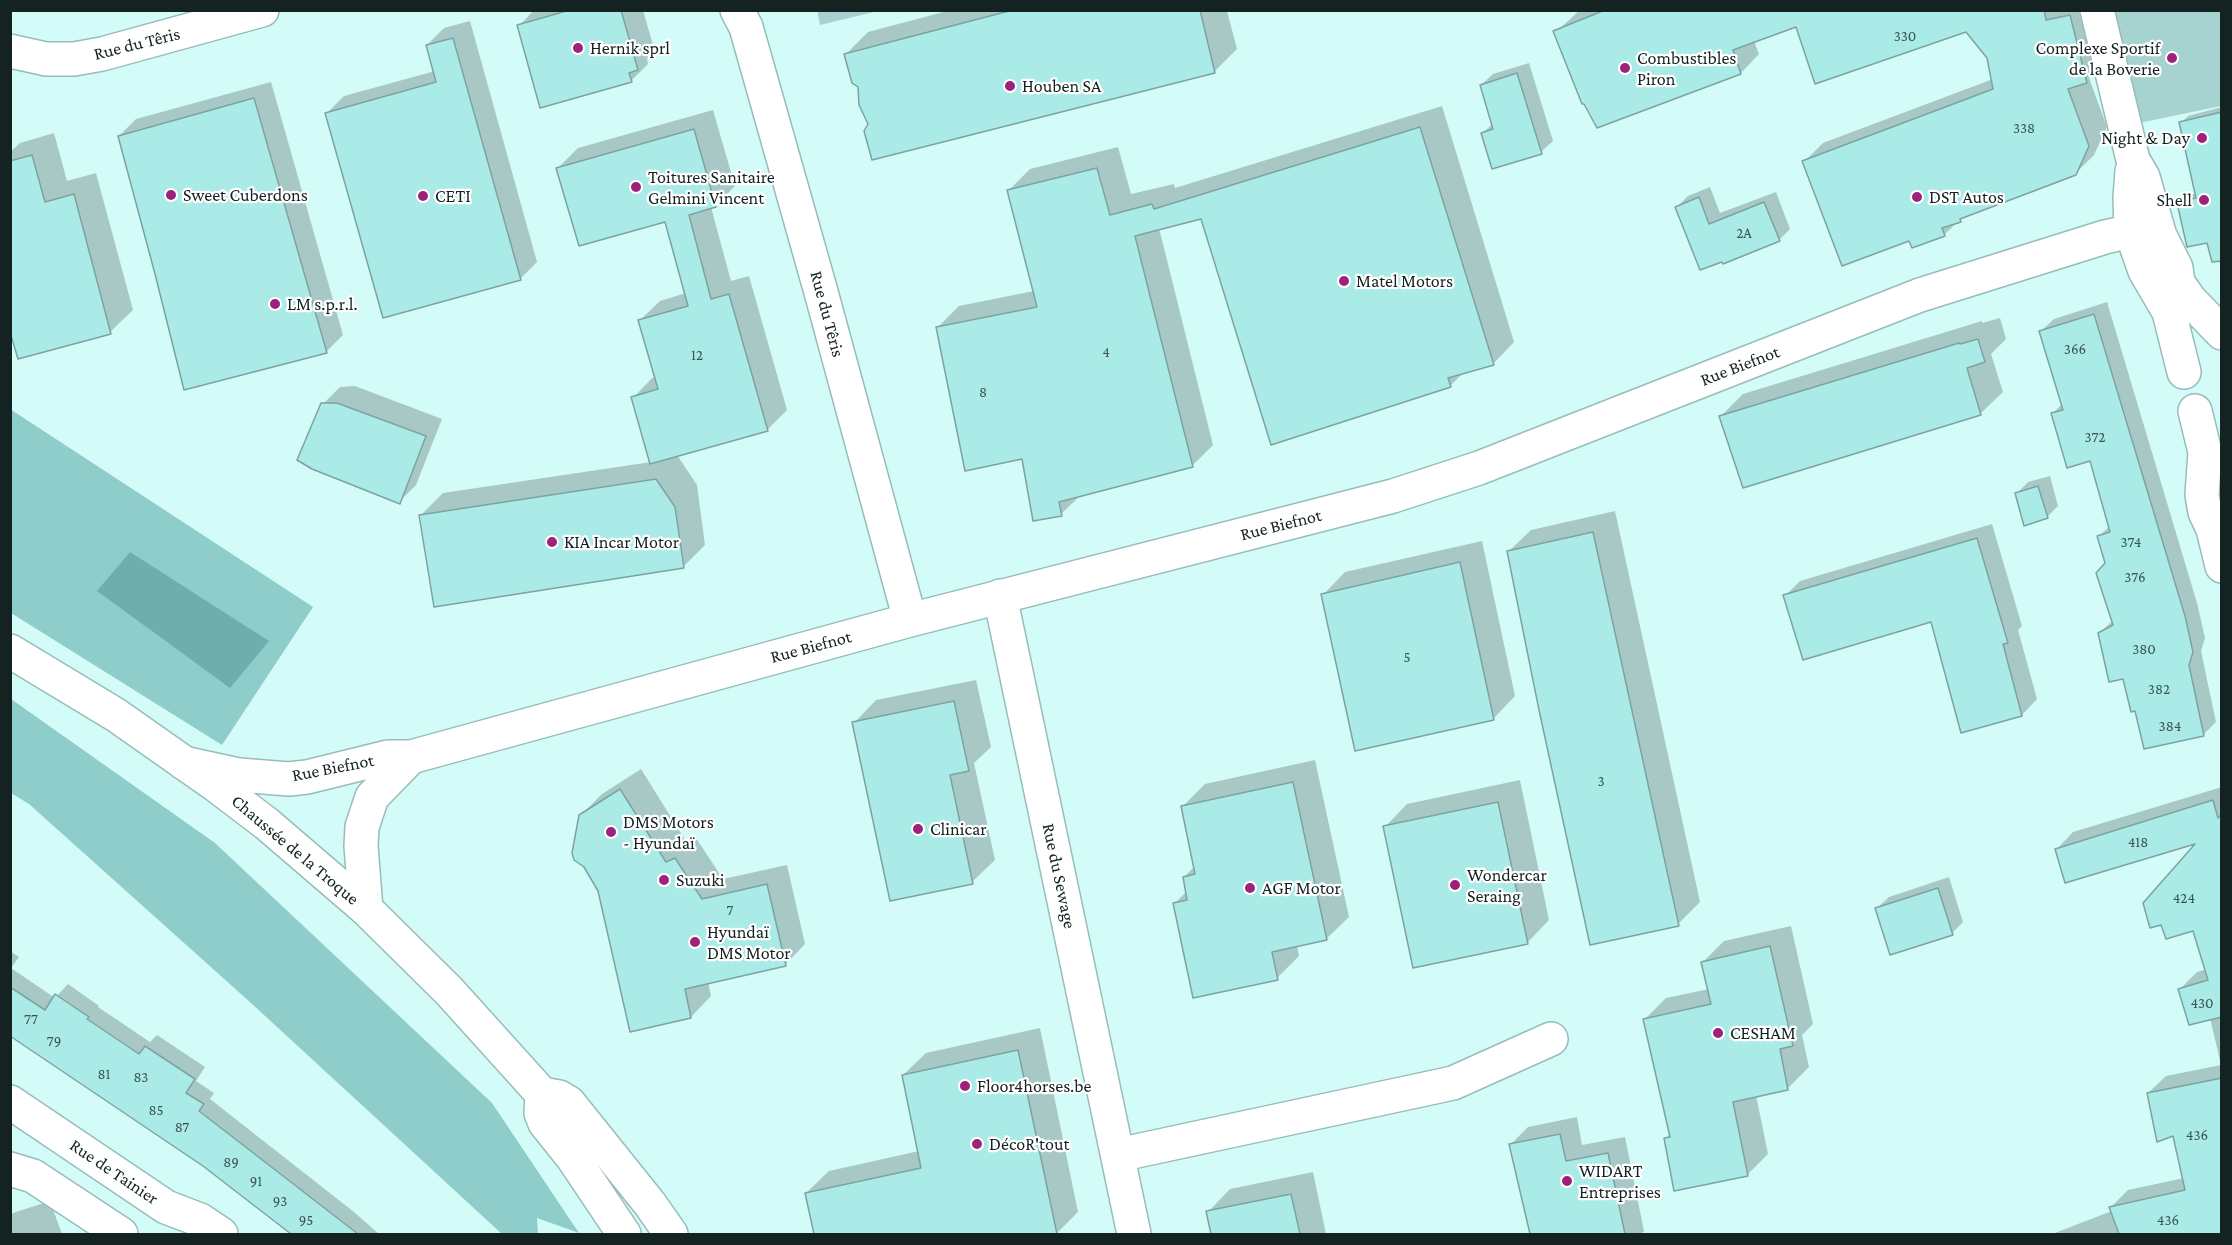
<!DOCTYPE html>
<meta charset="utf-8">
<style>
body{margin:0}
#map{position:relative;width:2232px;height:1245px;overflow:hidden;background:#d3fbf8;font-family:"Crimson Pro",serif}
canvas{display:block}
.frame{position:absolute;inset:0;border:12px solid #142322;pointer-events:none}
</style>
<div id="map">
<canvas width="2232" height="1245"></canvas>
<div class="frame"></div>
</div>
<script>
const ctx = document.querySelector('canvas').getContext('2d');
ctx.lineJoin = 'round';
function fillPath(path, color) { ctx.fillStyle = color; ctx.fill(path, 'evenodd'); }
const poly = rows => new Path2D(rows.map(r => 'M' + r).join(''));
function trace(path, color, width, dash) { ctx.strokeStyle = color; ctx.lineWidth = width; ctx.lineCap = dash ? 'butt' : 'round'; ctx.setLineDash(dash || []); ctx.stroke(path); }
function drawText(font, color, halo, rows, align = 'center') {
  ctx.font = font + ' "Crimson Pro",serif'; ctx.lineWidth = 4.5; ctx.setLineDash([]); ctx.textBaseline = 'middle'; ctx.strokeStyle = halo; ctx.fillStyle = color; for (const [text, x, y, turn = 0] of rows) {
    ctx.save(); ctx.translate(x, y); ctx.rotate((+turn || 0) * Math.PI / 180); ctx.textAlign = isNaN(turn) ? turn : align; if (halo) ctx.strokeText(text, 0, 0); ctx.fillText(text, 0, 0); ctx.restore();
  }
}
fillPath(poly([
 [817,10,878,10,878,11,820,25],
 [2111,11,2221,11,2221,106,2139,123]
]), '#a6d3d0');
fillPath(poly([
 [10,409,313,607,222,745,11,613],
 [11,699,215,843,492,1103,579,1233,537,1218,538,1234,502,1234,251,1003,29,804,11,793]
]), '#8fcdca');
fillPath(poly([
 [130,552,269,641,230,688,97,591]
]), '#70aeab');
fillPath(poly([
 [534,10,643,10,655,52,647,59,648,64,631,81,519,26],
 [951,10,1231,10,1227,11,1237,49,1215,71,870,124,860,86,846,54,868,32],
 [1580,10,2092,10,2105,63,2089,78,2107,127,2094,155,2075,174,1966,214,1945,234,1913,246,1910,239,1804,162,1823,143,1993,79,1988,57,1967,30,1797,25,1754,41,1759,54,1741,73,1558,30],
 [470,21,537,262,520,279,327,113,344,96,435,71,427,45,444,28],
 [1529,63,1553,141,1541,152,1483,133,1493,123,1481,85,1493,74],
 [271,82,343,335,326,352,119,136,136,119],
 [1442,106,1514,342,1493,364,1464,372,1450,386,1202,217,1159,228,1213,445,1192,466,1081,495,1061,514,938,327,959,306,1034,291,1009,190,1030,169,1118,147,1131,194,1174,184,1175,188],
 [2222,107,2222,238,2179,203,2186,196,2197,193,2181,123,2188,116],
 [713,110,735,186,715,206,711,207,731,281,749,276,787,410,767,430,677,455,697,485,705,545,683,567,421,515,443,493,651,462,633,398,652,378,656,377,640,320,660,301,686,293,666,220,558,168,578,148],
 [54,133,67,181,96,173,133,310,110,332,10,326,10,152,20,143],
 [1710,187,1720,213,1776,192,1790,229,1779,240,1724,262,1677,207,1688,196],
 [2107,302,2197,603,2205,638,2201,651,2216,722,2203,735,2137,709,2124,677,2100,633,2113,620,2107,563,2099,536,2110,526,2091,460,2053,413,2062,404,2041,331,2054,319],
 [2000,318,2006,339,1991,354,2003,392,1980,414,1721,416,1743,394,1982,321,1982,323],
 [355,386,442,419,416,485,399,502,323,404,340,387],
 [2050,476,2058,506,2047,517,2017,493,2028,482],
 [1615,511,1700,902,1678,924,1508,552,1531,530],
 [1992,524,2022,626,2018,630,2037,699,2022,715,1962,731,1932,621,1785,596,1800,581],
 [1482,541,1515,696,1493,719,1323,595,1345,572],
 [976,680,991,747,974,763,995,860,972,882,854,723,876,700],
 [1315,760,1349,917,1326,939,1297,945,1299,956,1277,978,1174,904,1187,891,1184,877,1195,866,1182,807,1205,784],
 [641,769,687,843,696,838,723,879,787,865,805,944,785,965,708,982,711,996,691,1017,581,815,602,794],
 [1520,780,1549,920,1527,943,1385,827,1407,804],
 [2222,787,2222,1234,2052,1234,2112,1211,2111,1207,2128,1190,2184,1178,2174,1134,2148,1093,2166,1076,2221,1065,2210,1018,2180,989,2197,972,2207,969,2199,841,2056,850,2073,832],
 [1949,877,1963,922,1952,933,1877,908,1889,897],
 [1791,926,1813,1024,1802,1035,1809,1067,1788,1088,1756,1095,1768,1154,1747,1175,1665,1139,1671,1133,1645,1019,1666,998,1709,989,1703,962,1724,941],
 [10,951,19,957,11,968,55,998,68,984,99,1006,98,1007,150,1042,157,1035,205,1067,196,1081,214,1093,210,1099,354,1212,379,1234,294,1234,204,1165,10,1034],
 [1040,1028,1078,1212,1056,1234,815,1234,806,1193,829,1171,919,1151,903,1075,926,1053],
 [1577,1117,1582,1145,1625,1137,1644,1231,1641,1234,1593,1234,1593,1232,1581,1234,1531,1234,1511,1144,1528,1127],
 [1313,1172,1326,1234,1213,1234,1208,1212,1230,1189],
 [50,1201,62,1234,10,1234,10,1216,13,1213]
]), '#0003');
const building = poly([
 [570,10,621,10,638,70,629,73,632,82,540,108,517,25,570,10],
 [1013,10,1200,10,1215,73,872,160,864,131,868,124,859,105,858,87,852,83,844,54,1013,10],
 [1605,10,2044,10,2046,20,2070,15,2087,83,2068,89,2089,146,2076,175,1960,219,1961,222,1942,228,1945,236,1912,248,1909,241,1842,266,1802,161,1993,89,1987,58,1966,32,1815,84,1796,27,1733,50,1741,74,1597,128,1584,104,1582,104,1553,31,1605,10],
 [453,38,521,280,383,318,325,113,436,82,426,45,453,38],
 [1517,73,1542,154,1492,169,1481,133,1493,129,1480,85,1517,73],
 [254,98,327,353,184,390,155,274,118,136,254,98],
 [2222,112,2222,261,2212,262,2207,243,2187,247,2177,203,2196,198,2179,122,2222,112],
 [1420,127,1494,365,1448,378,1451,387,1271,445,1201,219,1135,236,1193,467,1059,502,1062,516,1033,521,1022,459,965,471,936,327,1037,307,1007,190,1097,168,1110,215,1152,204,1154,209,1420,127],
 [694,129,716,207,689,215,711,299,729,294,768,431,650,464,631,397,658,389,638,320,688,306,665,222,579,246,556,168,694,129],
 [32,155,45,202,74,194,111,334,18,359,10,332,10,161,32,155],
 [1699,197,1709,224,1764,202,1780,241,1723,264,1722,262,1700,270,1675,207,1699,197],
 [2094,314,2185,616,2193,652,2189,665,2204,736,2144,749,2135,711,2131,712,2123,679,2109,682,2098,633,2113,625,2096,573,2105,563,2097,536,2110,532,2090,461,2067,468,2051,413,2063,410,2039,331,2094,314],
 [1978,339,1985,362,1967,368,1981,415,1743,488,1719,416,1959,343,1960,344,1978,339],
 [321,403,337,403,426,436,400,504,312,469,297,460,321,403],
 [656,479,675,507,684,568,434,607,419,515,656,479],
 [2038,486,2048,518,2024,526,2015,493,2038,486],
 [1593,532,1679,926,1590,945,1539,710,1507,551,1593,532],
 [1977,538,2008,643,2003,644,2022,716,1961,733,1931,622,1803,660,1783,595,1977,538],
 [1460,562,1494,720,1355,751,1321,594,1460,562],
 [954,701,969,771,950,775,973,884,890,901,852,722,954,701],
 [1293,782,1327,940,1272,952,1278,980,1193,998,1173,903,1187,900,1183,877,1195,874,1181,806,1293,782],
 [620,789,666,862,675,858,702,899,767,884,786,966,685,989,691,1018,630,1032,598,891,584,867,574,860,572,853,579,815,620,789],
 [2213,800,2218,818,2222,814,2222,1017,2189,1025,2178,989,2208,980,2193,931,2166,939,2161,925,2150,928,2143,903,2195,844,2065,883,2055,849,2213,800],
 [1498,802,1528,944,1413,968,1383,826,1498,802],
 [1938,888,1953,935,1890,955,1875,908,1938,888],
 [1770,946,1793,1046,1780,1049,1788,1090,1733,1102,1748,1176,1674,1191,1664,1138,1670,1137,1643,1019,1711,1004,1701,962,1770,946],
 [10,987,45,1010,55,994,89,1017,87,1019,139,1054,145,1046,195,1079,186,1093,204,1104,199,1111,358,1234,291,1234,203,1166,10,1036,10,987],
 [1018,1050,1057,1234,814,1234,805,1193,921,1168,902,1075,1018,1050],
 [2222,1078,2222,1234,2119,1234,2109,1207,2185,1190,2173,1136,2157,1142,2147,1093,2222,1078],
 [1560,1134,1566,1161,1608,1153,1625,1234,1530,1234,1509,1144,1560,1134],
 [1291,1194,1300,1234,1211,1234,1206,1211,1291,1194]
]);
fillPath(building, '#abebe7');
trace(building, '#7da3a0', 1.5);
const street = poly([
 [737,10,746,27,821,292,910,620],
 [10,51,46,59,74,59,102,54,262,10],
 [1000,596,1134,1234],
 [184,763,239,775,289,779,307,777,388,757,411,757,910,620,1393,496,1479,468,1920,295,2105,237,2131,231,2141,237,2152,250],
 [366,909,361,846,362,827,372,797,411,757],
 [10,1102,166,1207,200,1220,221,1234],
 [1118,1155,1453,1083,1551,1039],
 [10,1169,33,1176,121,1234]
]);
const secondary = poly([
 [2097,10,2133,160,2143,177,2160,236,2176,268,2178,283,2190,300,2222,333],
 [2132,171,2130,198,2131,231,2145,271,2169,312,2184,372],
 [2195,411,2205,452,2202,495,2205,512,2213,529,2222,566],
 [10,651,116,715,217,786,267,824,366,909,449,991,542,1094,559,1097,569,1103,650,1204,671,1234],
 [542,1094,541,1113,545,1123,573,1158,624,1234]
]);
trace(street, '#96bdba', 36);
trace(secondary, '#96bdba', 36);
trace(street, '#fff', 33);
trace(secondary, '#fff', 33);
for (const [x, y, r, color] of [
 [578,48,6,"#9c227b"],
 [2172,58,6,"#9c227b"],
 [1625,68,6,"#9c227b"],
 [1010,86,6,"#9c227b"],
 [2202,138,6,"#9c227b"],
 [636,187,6,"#9c227b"],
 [171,195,6,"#9c227b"],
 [423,196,6,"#9c227b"],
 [1917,197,6,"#9c227b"],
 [2204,200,6,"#9c227b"],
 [1344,281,6,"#9c227b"],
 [275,304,6,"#9c227b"],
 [552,542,6,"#9c227b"],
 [918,829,6,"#9c227b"],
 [611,832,6,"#9c227b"],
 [664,880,6,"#9c227b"],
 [1455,885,6,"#9c227b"],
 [1250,888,6,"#9c227b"],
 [695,942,6,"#9c227b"],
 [1718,1033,6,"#9c227b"],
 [965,1086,6,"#9c227b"],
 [977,1144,6,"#9c227b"],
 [1567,1181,6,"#9c227b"]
]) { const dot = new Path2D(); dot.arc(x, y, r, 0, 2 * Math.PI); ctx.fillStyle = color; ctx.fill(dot); trace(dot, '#fff', 2); }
drawText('15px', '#3a5553', null, [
 ["330",1905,36],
 ["338",2024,128],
 ["2A",1744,233],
 ["366",2075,349],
 ["4",1106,352],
 ["12",697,355],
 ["8",983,392],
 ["372",2095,437],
 ["374",2131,542],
 ["376",2135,577],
 ["380",2144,649],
 ["5",1407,657],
 ["382",2159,689],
 ["384",2170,726],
 ["3",1601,781],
 ["418",2138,842],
 ["424",2184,898],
 ["7",730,910],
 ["430",2202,1003],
 ["77",31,1019],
 ["79",54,1041],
 ["81",104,1074],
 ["83",141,1077],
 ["85",156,1110],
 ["87",182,1127],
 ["436",2197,1135],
 ["89",231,1162],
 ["91",256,1181],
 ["93",280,1201],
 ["95",306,1220],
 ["436",2168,1220]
]);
drawText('18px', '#142322', '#fff', [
 ["Rue du Têris",137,44,-14],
 ["Rue du Têris",827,314,75],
 ["Rue Biefnot",1740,366,-21],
 ["Rue Biefnot",1281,525,-14],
 ["Rue Biefnot",811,647,-15],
 ["Rue Biefnot",333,768,-11],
 ["Chaussée de la Troque",295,850,40],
 ["Rue du Sewage",1059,876,78],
 ["Rue de Tainier",114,1172,34]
]);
drawText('18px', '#142322', '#fff', [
 ["Hernik sprl",590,48],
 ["Complexe Sportif",2160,48,"right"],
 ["de la Boverie",2160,69,"right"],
 ["Combustibles",1637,58],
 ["Piron",1637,79],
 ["Houben SA",1022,86],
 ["Night & Day",2190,138,"right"],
 ["Toitures Sanitaire",648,177],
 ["Gelmini Vincent",648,198],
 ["Sweet Cuberdons",183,195],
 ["CETI",435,196],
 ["DST Autos",1929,197],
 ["Shell",2192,200,"right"],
 ["Matel Motors",1356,281],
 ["LM s.p.r.l.",287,304],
 ["KIA Incar Motor",564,542],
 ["DMS Motors",623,822],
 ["- Hyundaï",623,843],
 ["Clinicar",930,829],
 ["Wondercar",1467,875],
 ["Seraing",1467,896],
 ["Suzuki",676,880],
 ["AGF Motor",1262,888],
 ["Hyundaï",707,932],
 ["DMS Motor",707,953],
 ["CESHAM",1730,1033],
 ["Floor4horses.be",977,1086],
 ["DécoR'tout",989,1144],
 ["WIDART",1579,1171],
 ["Entreprises",1579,1192]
], 'left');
</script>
